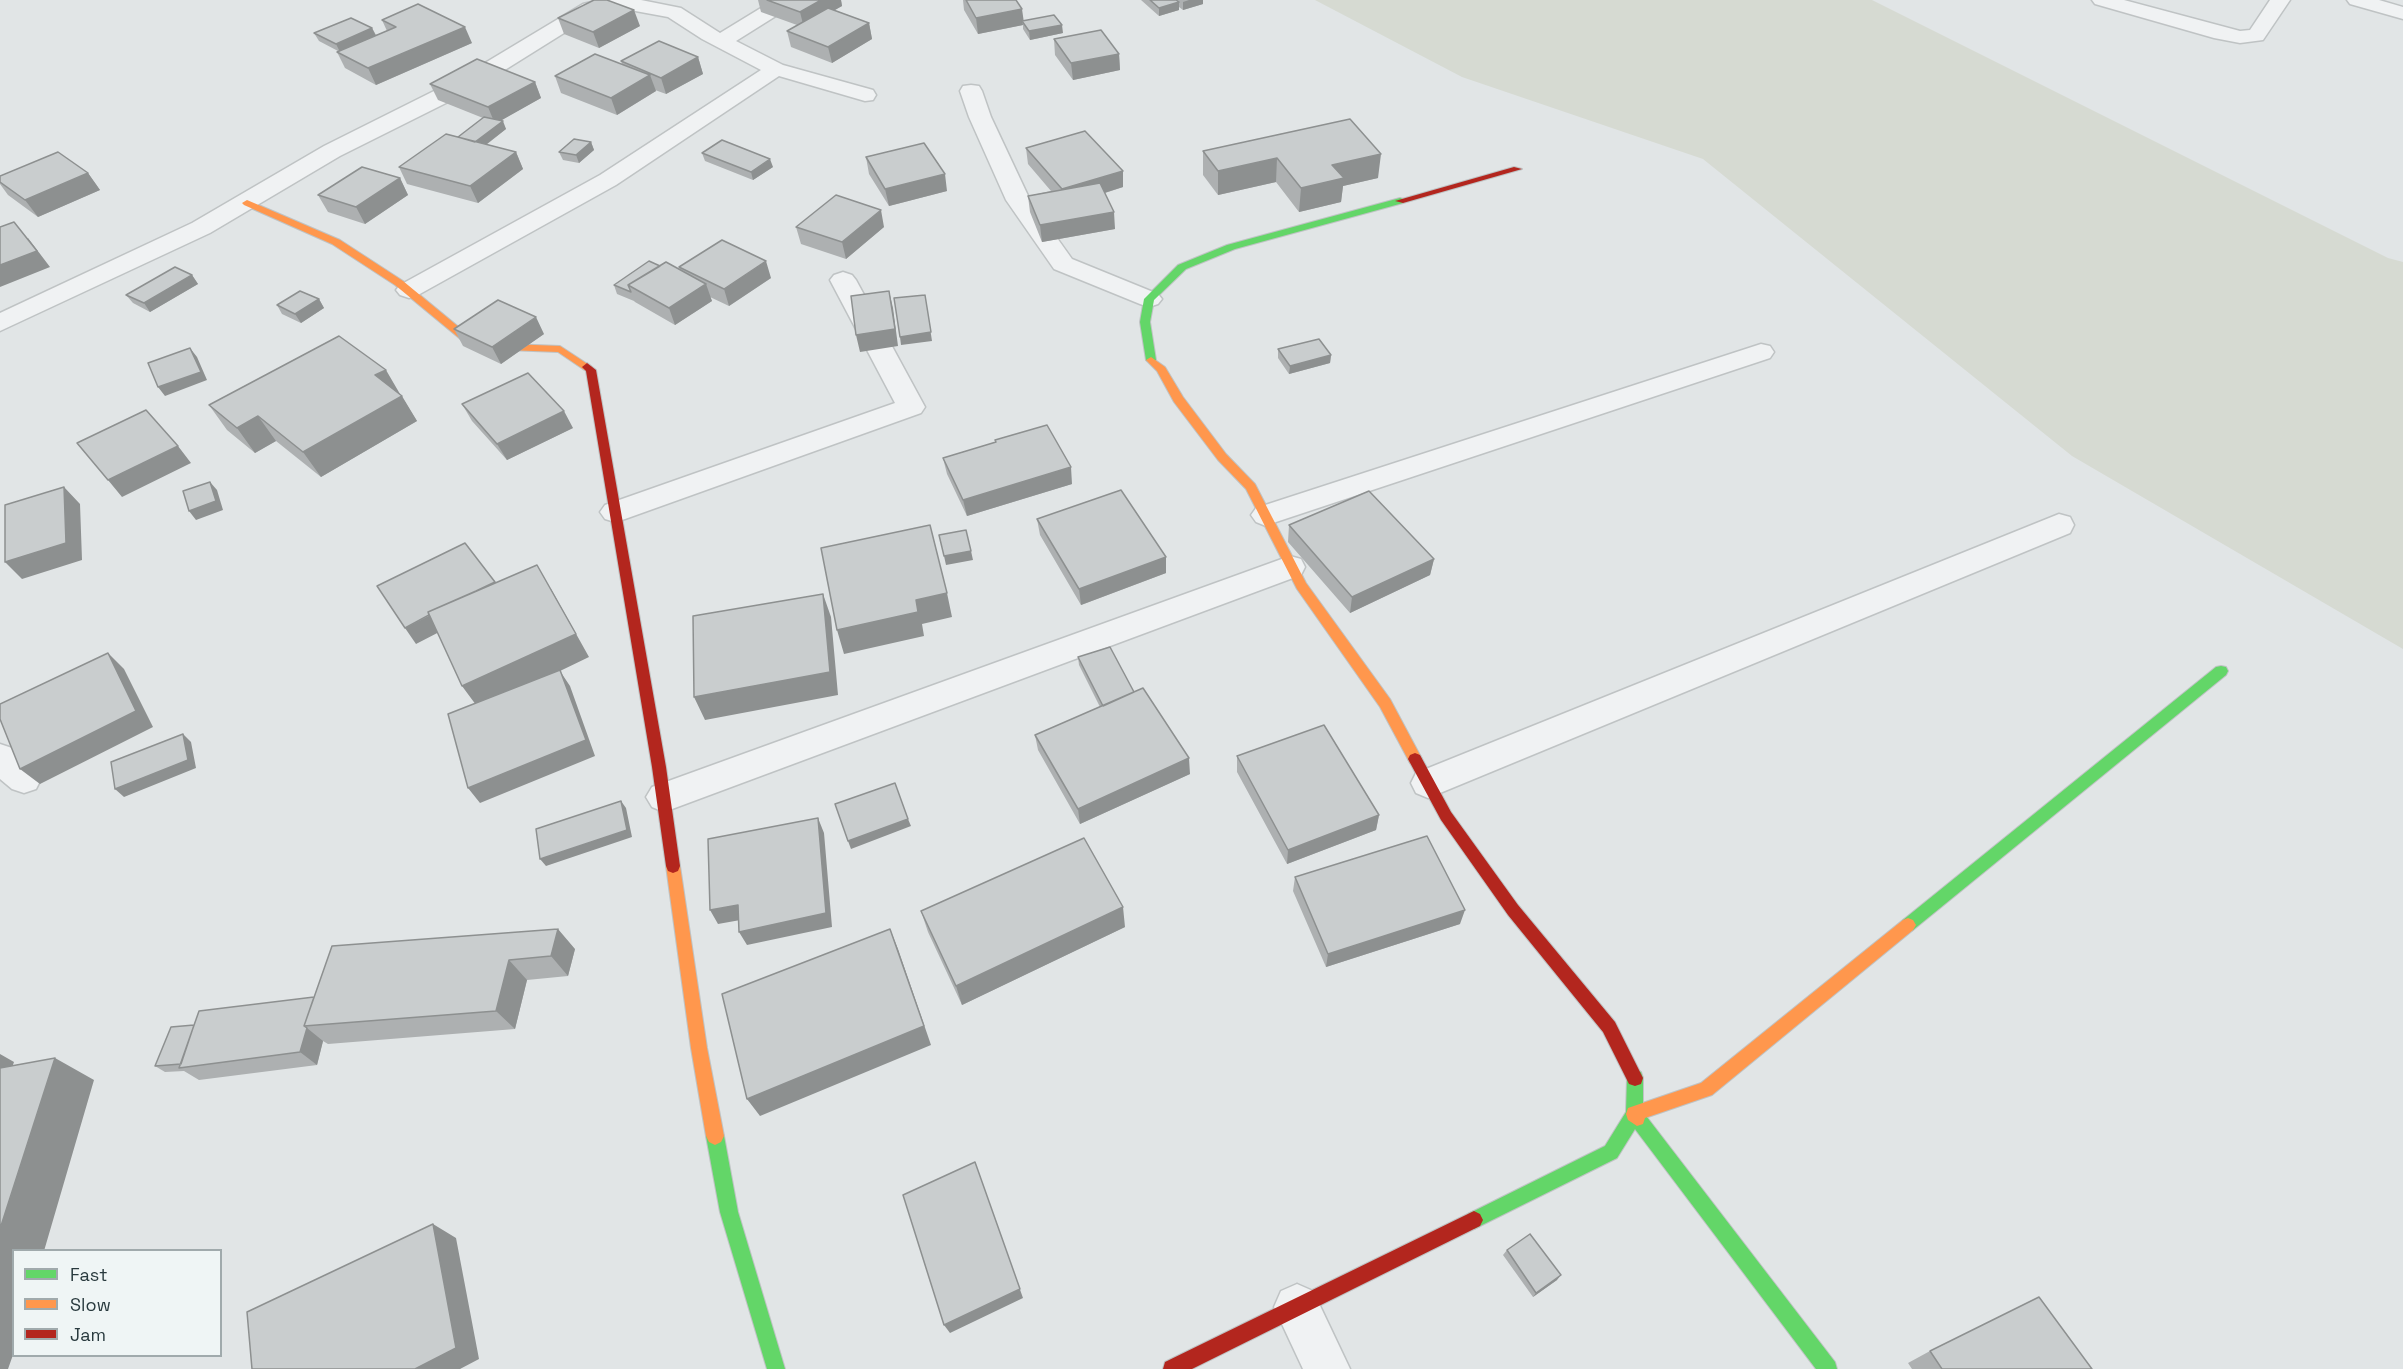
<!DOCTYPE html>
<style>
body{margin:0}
#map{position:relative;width:2403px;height:1369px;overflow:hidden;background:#e1e5e6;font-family:"Space Grotesk",sans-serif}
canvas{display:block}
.legend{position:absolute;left:12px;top:1249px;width:210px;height:108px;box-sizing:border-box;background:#eff5f5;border:2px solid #a0aaac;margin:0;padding:8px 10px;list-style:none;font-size:18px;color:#293a3e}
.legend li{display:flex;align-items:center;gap:12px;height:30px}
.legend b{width:30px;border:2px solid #a0aaac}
</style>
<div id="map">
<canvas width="2403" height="1369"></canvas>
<ul class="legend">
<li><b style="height:8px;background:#63d668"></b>Fast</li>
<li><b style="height:8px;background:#ff974d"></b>Slow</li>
<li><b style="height:8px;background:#b3261e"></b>Jam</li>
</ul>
</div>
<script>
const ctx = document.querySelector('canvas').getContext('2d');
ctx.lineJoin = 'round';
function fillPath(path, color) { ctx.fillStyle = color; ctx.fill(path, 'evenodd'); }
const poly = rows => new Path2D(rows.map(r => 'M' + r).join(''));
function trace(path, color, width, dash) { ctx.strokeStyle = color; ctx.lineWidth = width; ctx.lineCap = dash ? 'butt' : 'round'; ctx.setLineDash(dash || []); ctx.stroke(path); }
fillPath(poly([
 [1315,0,1872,0,2388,258,2403,262,2403,649,2072,456,1703,159,1462,77]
]), '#d6dad2');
const street = poly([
 [600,0,641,0,681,8,720,33,774,0,798,0,795,4,736,41,783,65,873,90,876,95,873,100,865,101,779,76,616,185,418,295,409,298,400,295,396,290,400,285,600,175,761,70,702,39,668,17,619,8,596,13,476,88,340,156,210,233,0,331,0,313,192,223,324,146,460,78,583,4,600,0],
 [2092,0,2124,0,2240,31,2250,30,2270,0,2290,0,2263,40,2240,43,2214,38,2095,4,2092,0],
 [2347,0,2379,0,2403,7,2403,19,2350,4,2347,0],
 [971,85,979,86,982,91,991,117,1030,200,1072,259,1158,294,1162,299,1158,304,1149,307,1140,304,1054,269,1006,200,969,117,960,91,963,86,971,85],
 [843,272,852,275,856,280,925,407,921,413,625,519,615,522,605,519,600,512,605,505,895,403,830,280,834,275,843,272],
 [1761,344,1770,346,1774,352,1770,358,1276,522,1266,526,1256,522,1251,515,1256,508,1761,344],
 [2059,514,2070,517,2074,525,2070,533,1440,793,1428,798,1416,793,1411,783,1416,773,2059,514],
 [1290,556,1301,559,1305,567,1301,575,664,812,652,807,646,797,652,787,1290,556],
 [0,744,12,748,36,769,41,779,36,789,24,793,12,789,0,779,0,744],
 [1297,1284,1313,1291,1350,1369,1303,1369,1274,1307,1281,1291,1297,1284]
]);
const fast = poly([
 [1400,198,1403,199,1403,203,1235,249,1186,269,1154,300,1150,322,1156,360,1151,363,1146,360,1140,322,1144,299,1178,265,1227,245,1400,198],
 [2221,666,2226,667,2228,671,2226,675,1913,930,1908,932,1903,930,1900,925,1903,920,2216,667,2221,666],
 [1635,1070,1641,1072,1643,1078,1643,1112,1835,1362,1837,1369,1816,1369,1635,1129,1617,1158,1480,1226,1474,1229,1468,1226,1465,1220,1468,1214,1605,1146,1626,1112,1627,1078,1629,1072,1635,1070],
 [715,1127,721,1130,724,1136,738,1212,785,1369,767,1369,720,1212,706,1136,709,1130,715,1127]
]);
const slow = poly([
 [247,200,340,240,403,281,472,338,484,343,560,346,592,367,587,371,583,369,558,352,483,349,464,342,395,285,332,244,244,205,242,203,247,200],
 [1151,357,1165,367,1183,397,1226,454,1255,484,1306,583,1390,699,1422,759,1420,763,1415,765,1410,763,1380,707,1297,589,1246,489,1218,460,1174,402,1157,371,1146,360,1151,357],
 [673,859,678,861,680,866,707,1048,724,1136,721,1142,715,1145,709,1142,706,1136,691,1048,666,866,668,861,673,859],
 [1908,918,1913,920,1916,925,1913,930,1712,1095,1645,1118,1643,1124,1637,1126,1628,1120,1626,1114,1628,1108,1701,1083,1903,920,1908,918]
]);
const jam = poly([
 [1514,167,1522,169,1403,203,1395,201,1514,167],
 [587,363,596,370,666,767,680,866,678,871,673,873,668,871,666,866,652,767,586,371,582,367,587,363],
 [1415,753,1420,755,1451,812,1518,905,1615,1022,1643,1078,1641,1084,1635,1086,1629,1084,1603,1032,1508,915,1441,820,1408,759,1410,755,1415,753],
 [1474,1211,1480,1214,1483,1220,1480,1226,1192,1369,1163,1369,1165,1362,1474,1211]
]);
trace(street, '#bfc3c4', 3);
trace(fast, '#bfc3c4', 2);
trace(slow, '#bfc3c4', 2);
trace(jam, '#bfc3c4', 2);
fillPath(street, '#f0f2f3');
fillPath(fast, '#63d668');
fillPath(slow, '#ff974d');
fillPath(jam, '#b3261e');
fillPath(poly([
 [758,0,841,0,842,6,834,10,869,23,872,39,832,63,791,47,787,31,797,25,761,12],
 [963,0,1016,0,1023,21,1063,33,1030,40,1023,29,1023,25,978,34,964,10],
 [1141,0,1203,0,1203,4,1183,10,1179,7,1179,10,1159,16],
 [558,18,640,26,599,48,564,34],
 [382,20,472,43,376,85,345,68,337,52,338,51,319,41,314,33,372,28,376,35,387,31],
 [1054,39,1119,54,1120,70,1073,80,1055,55],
 [698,57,703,74,666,94,655,90,656,91,617,115,561,93,555,76,622,64,621,61],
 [535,82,541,98,501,120,506,129,486,145,516,152,523,169,478,203,407,184,399,167,458,137,483,118,438,100,430,84],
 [1350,119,1378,178,1343,186,1341,202,1299,212,1276,182,1218,195,1203,175,1203,151],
 [591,142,594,150,579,163,563,160,559,152],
 [1026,148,1123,187,1105,193,1115,229,1042,242,1030,212,1028,196,1051,191,1028,164],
 [702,153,773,167,753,180,705,161],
 [866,157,947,191,889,206,869,174],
 [88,173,100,190,38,217,8,195,0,184,0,176],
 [400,178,408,195,365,224,328,212,318,195],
 [796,227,884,227,846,259,801,244],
 [660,266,680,270,679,267,771,278,729,306,710,297,712,301,675,325,635,302,634,301,617,294,614,285],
 [192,275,198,284,150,312,133,303,126,295],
 [319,299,324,308,301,323,282,314,277,305],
 [454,329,544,334,501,364,463,346],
 [1278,349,1331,355,1330,363,1289,374,1278,358],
 [400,394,417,421,321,477,276,441,255,453,227,430,209,405],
 [462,404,573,428,507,460,472,421],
 [995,440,1072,484,967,516,947,474,943,458,996,442],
 [1037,519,1166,573,1081,605,1040,535],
 [1289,525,1434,559,1430,575,1350,613,1288,542],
 [1078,657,1134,692,1190,774,1080,824,1038,750,1035,735,1100,707,1079,665],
 [1237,756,1379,815,1376,830,1287,864,1237,772],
 [1295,877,1460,924,1326,967,1293,891],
 [921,911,1125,927,962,1005,928,932],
 [332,946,575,949,568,976,527,980,515,1029,328,1044,323,1041,317,1065,199,1080,184,1071,165,1072,155,1066,194,1025,314,997],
 [1507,1250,1557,1280,1533,1297,1503,1255],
 [1930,1351,2092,1369,1912,1369,1908,1363]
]), '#adb0b1');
fillPath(poly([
 [821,0,841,0,842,6,804,28,800,12],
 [1189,0,1203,0,1203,4,1183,10,1183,2],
 [1179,2,1179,10,1159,16,1159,8],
 [1022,9,1024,23,1022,21,1023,25,978,34,976,18],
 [634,10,640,26,599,48,593,32],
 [869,23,872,39,832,63,828,47],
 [1062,25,1063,33,1030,40,1029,31],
 [465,27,472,43,376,85,368,68],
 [372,28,376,36,340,52,336,44],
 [1119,54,1120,70,1073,80,1071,63],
 [698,57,703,74,666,94,661,78],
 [650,75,656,91,617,115,611,98],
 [535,82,541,98,495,124,488,107],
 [503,121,506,129,479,150,475,142],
 [591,142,594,150,579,163,576,155],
 [516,152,523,169,478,203,470,186],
 [1381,154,1378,178,1343,186,1341,202,1299,212,1301,188,1332,165],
 [1277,158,1276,182,1218,195,1218,171],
 [770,159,773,167,753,180,751,172],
 [1123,171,1123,187,1063,206,1062,189],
 [88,173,100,190,38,217,25,200],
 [945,174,947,191,889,206,885,189],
 [400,178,408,195,365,224,356,207],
 [881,210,884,227,846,259,842,242],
 [1114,212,1115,229,1042,242,1040,225],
 [28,238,50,267,0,287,0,265],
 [766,261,771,278,729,306,724,289],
 [192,275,198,284,150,312,144,303],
 [706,284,712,301,675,325,669,308],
 [889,291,893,308,898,346,860,352,856,335],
 [925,295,932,341,901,345,900,337],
 [319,299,324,308,301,323,295,314],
 [536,317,544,334,501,364,492,347],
 [190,348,197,357,207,380,165,396,158,387],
 [1331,355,1330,363,1289,374,1290,366],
 [386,370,400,394,390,400,375,375],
 [402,396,417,421,321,477,303,452],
 [564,411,573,428,507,460,497,444],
 [258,416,276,441,255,453,237,428],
 [178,446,191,463,122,497,108,480],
 [1071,467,1072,484,967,516,963,500],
 [210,482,217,490,223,510,196,520,189,511],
 [64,487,80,504,82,560,22,579,5,562],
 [971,551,973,560,946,565,944,556],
 [1166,557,1166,573,1081,605,1079,589],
 [1434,559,1430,575,1350,613,1352,597],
 [495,582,505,598,416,644,405,628],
 [551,589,589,657,560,671,570,686,595,756,480,803,468,788,479,709,462,686],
 [947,593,952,617,922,624,924,636,844,654,837,630,916,600],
 [823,594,831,617,838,695,705,720,694,697],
 [108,653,124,669,153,727,40,784,20,769],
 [183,734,191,742,196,768,124,797,115,789],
 [1189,758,1190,774,1080,824,1078,809],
 [621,801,626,808,632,837,546,866,540,859],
 [1379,815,1376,830,1287,864,1288,850],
 [818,818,824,833,832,927,747,945,739,932],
 [908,819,911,826,851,849,848,841],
 [738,905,746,919,718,924,710,910],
 [1123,907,1125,927,962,1005,956,986],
 [1465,910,1460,924,1326,967,1328,954],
 [558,929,575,949,568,976,551,956],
 [890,929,898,949,931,1045,760,1116,747,1099],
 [509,960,527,980,515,1029,496,1011],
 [307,1028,323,1041,317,1065,300,1052],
 [0,1054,14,1062,1,1099,0,1098],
 [55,1058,94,1080,44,1251,14,1251,14,1352,8,1369,0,1369,0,1229],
 [975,1162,1023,1298,950,1333,944,1325],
 [433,1224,456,1238,479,1359,460,1369,415,1369],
 [1561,1275,1557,1280,1533,1297,1536,1293]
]), '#8d9090');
const building = poly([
 [594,0,607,0,634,10,593,32,558,18,594,0],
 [767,0,821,0,800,12,767,0],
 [966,0,1016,0,1022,9,976,18,966,0],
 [1150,0,1176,0,1179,2,1159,8,1150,0],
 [418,4,465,27,368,68,337,52,396,27,382,20,418,4],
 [828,8,869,23,828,47,787,31,828,8],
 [1054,15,1062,25,1029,31,1022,21,1054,15],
 [351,18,372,28,336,44,314,33,351,18],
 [1101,30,1119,54,1071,63,1054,39,1101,30],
 [659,41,698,57,661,78,621,61,659,41],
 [595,54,650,75,611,98,555,76,595,54],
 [477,59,535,82,488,107,430,84,477,59],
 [484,117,503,121,475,142,458,137,484,117],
 [1350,119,1381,154,1332,165,1344,178,1301,188,1277,158,1218,171,1203,151,1350,119],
 [1085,131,1123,171,1062,189,1026,148,1085,131],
 [446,134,516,152,470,186,399,167,446,134],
 [574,139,591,142,576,155,559,152,574,139],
 [722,140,770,159,751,172,702,153,722,140],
 [924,143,945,174,885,189,866,157,924,143],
 [58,152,88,173,25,200,0,182,0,176,58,152],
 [362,167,400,178,356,207,318,195,362,167],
 [1100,183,1114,212,1040,225,1028,196,1100,183],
 [836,195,881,210,842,242,796,227,836,195],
 [14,222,37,251,0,265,0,227,14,222],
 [722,240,766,261,724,289,679,267,722,240],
 [649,261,660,266,628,285,631,292,614,285,649,261],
 [666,262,706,284,669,308,628,285,666,262],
 [175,267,192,275,144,303,126,295,175,267],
 [300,291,319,299,295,314,277,305,300,291],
 [889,291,895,329,856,335,851,296,889,291],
 [925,295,931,332,900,337,894,298,925,295],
 [498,300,536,317,492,347,454,329,498,300],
 [339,336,386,370,375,375,402,396,303,452,258,416,237,428,209,405,339,336],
 [1319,339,1331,355,1290,366,1278,349,1319,339],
 [190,348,201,372,158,387,148,363,190,348],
 [528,373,564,411,497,444,462,404,528,373],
 [146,410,178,446,108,480,77,443,146,410],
 [1047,425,1071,467,963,500,943,458,996,442,995,440,1047,425],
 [210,482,216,501,189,511,183,491,210,482],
 [64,487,66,543,5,562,5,505,64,487],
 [1121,490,1166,557,1079,589,1037,519,1121,490],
 [1369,491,1434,559,1352,597,1289,525,1369,491],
 [930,525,947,593,916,600,918,612,837,630,821,548,930,525],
 [966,530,971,551,944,556,939,535,966,530],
 [465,543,495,582,476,591,428,612,429,615,405,628,377,586,465,543],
 [537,565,576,634,462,686,428,612,537,565],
 [823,594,830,672,694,697,693,616,823,594],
 [1110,647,1134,692,1103,706,1078,657,1110,647],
 [108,653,136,711,20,769,0,719,0,704,108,653],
 [560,670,586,740,468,788,448,714,560,670],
 [1143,688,1189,758,1078,809,1035,735,1143,688],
 [1324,725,1379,815,1288,850,1237,756,1324,725],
 [183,734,188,760,115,789,111,762,183,734],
 [895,783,908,819,848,841,835,804,895,783],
 [621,801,627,830,540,859,536,829,621,801],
 [818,818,826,913,739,932,738,905,710,910,708,839,818,818],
 [1427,836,1465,910,1328,954,1295,877,1427,836],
 [1084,838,1123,907,956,986,921,911,1084,838],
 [558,929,551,956,509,960,496,1011,304,1026,332,946,558,929],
 [890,929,924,1026,747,1099,722,994,890,929],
 [314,997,304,1026,307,1028,300,1052,179,1068,199,1011,314,997],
 [194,1025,181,1064,155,1066,171,1027,194,1025],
 [55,1058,0,1229,0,1068,55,1058],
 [975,1162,1020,1289,944,1325,903,1195,975,1162],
 [433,1224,456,1348,415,1369,252,1369,247,1312,433,1224],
 [1530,1234,1561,1275,1536,1293,1507,1250,1530,1234],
 [2039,1297,2092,1369,1942,1369,1930,1351,2039,1297]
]);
fillPath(building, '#c9cdce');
trace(building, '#8d9090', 1.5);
</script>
